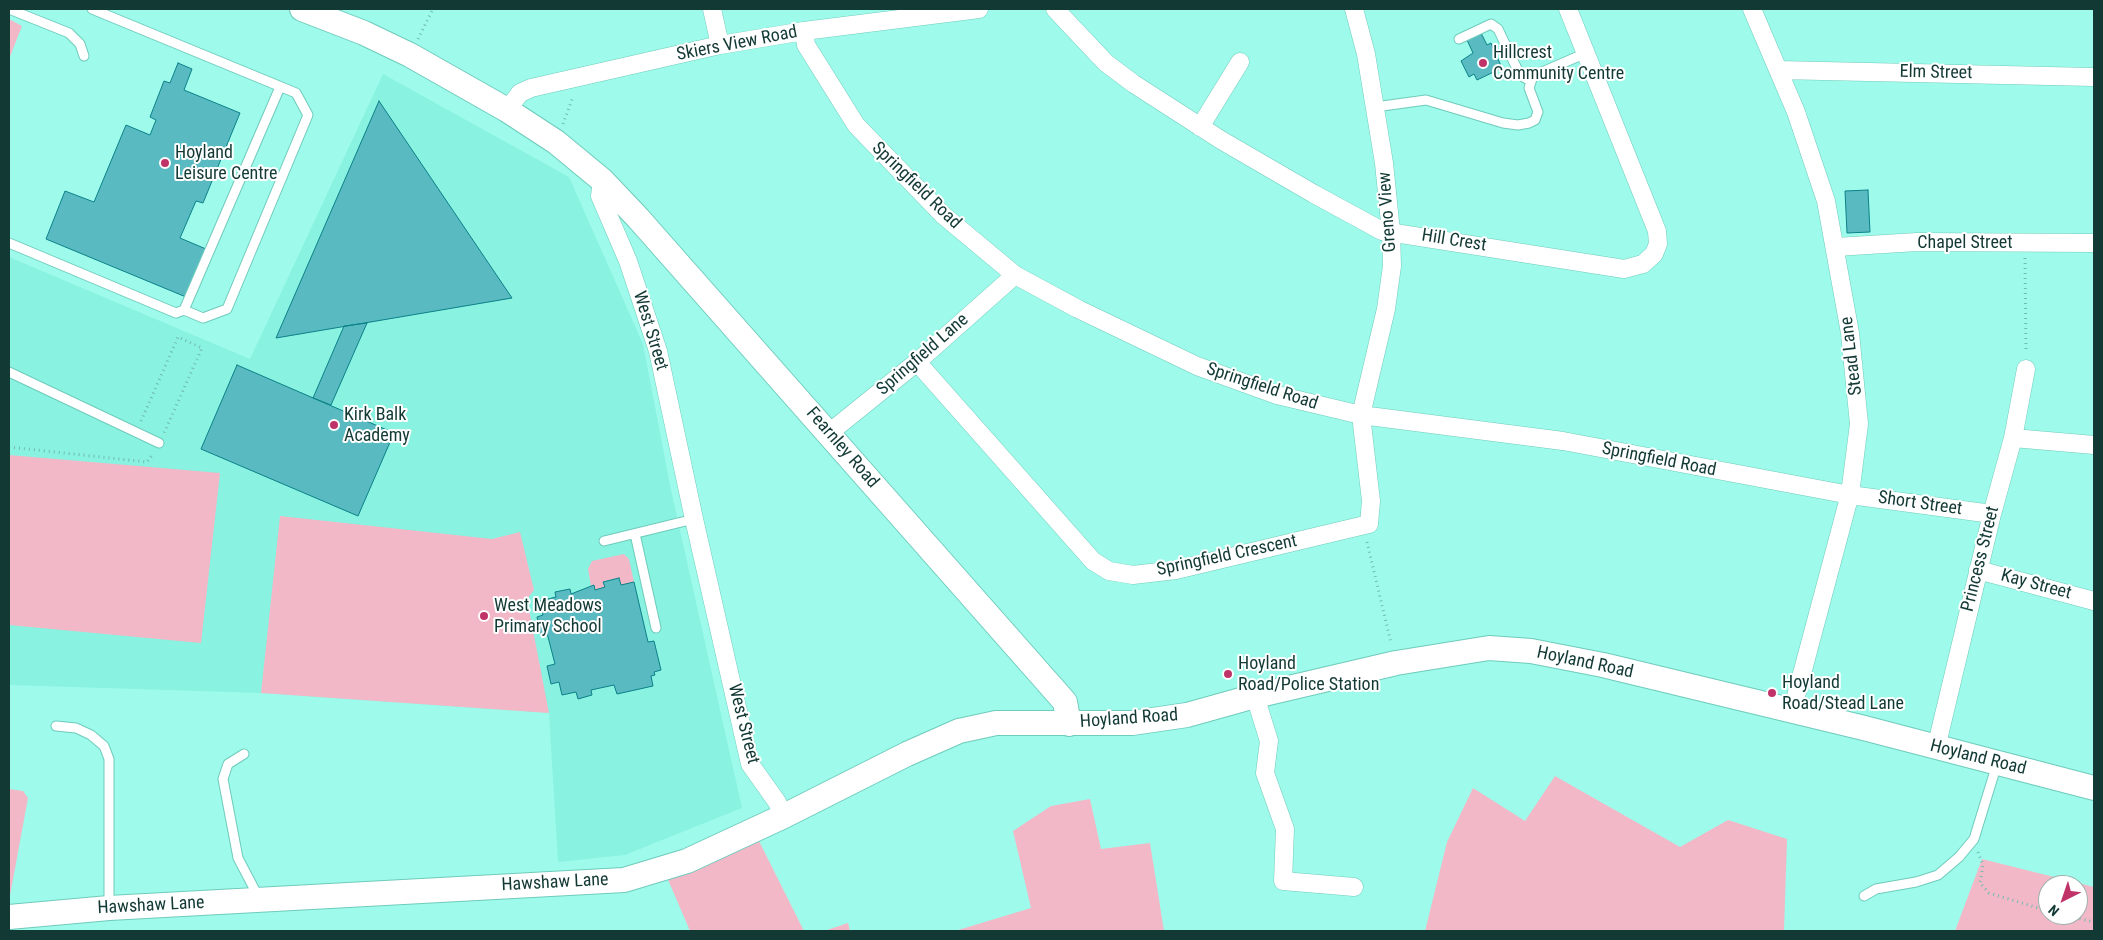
<!DOCTYPE html>
<style>
body{margin:0}
#map{position:relative;width:2103px;height:940px;overflow:hidden;background:#9efbeb;font-family:"Roboto Condensed",sans-serif}
canvas{display:block}
.frame{position:absolute;inset:0;border:10px solid #123934;pointer-events:none}
.north{position:absolute;left:2038px;top:875px;width:50px;height:50px;box-sizing:border-box;background:#fff;border:1px solid #a0b0ae;border-radius:50%;rotate:221deg;font-size:14px;font-weight:700;line-height:20px;text-align:center;color:#123934}
.north::after{content:'';display:block;margin:auto;width:18px;height:22px;background:#bf3369;clip-path:polygon(50% 0,100% 100%,50% 72%,0 100%)}
</style>
<div id="map">
<canvas width="2103" height="940"></canvas>
<div class="frame"></div>
<div class="north">N</div>
</div>
<script>
const ctx = document.querySelector('canvas').getContext('2d');
ctx.lineJoin = 'round';
function fillPath(path, color) { ctx.fillStyle = color; ctx.fill(path, 'evenodd'); }
const poly = rows => new Path2D(rows.map(r => 'M' + r).join(''));
function trace(path, color, width, dash) { ctx.strokeStyle = color; ctx.lineWidth = width; ctx.lineCap = dash ? 'butt' : 'round'; ctx.setLineDash(dash || []); ctx.stroke(path); }
function drawText(font, color, halo, rows, align = 'center') {
  ctx.font = font + ' "Roboto Condensed",sans-serif'; ctx.lineWidth = 4; ctx.setLineDash([]); ctx.textBaseline = 'middle'; ctx.strokeStyle = halo; ctx.fillStyle = color; for (const [text, x, y, turn = 0] of rows) {
    ctx.save(); ctx.translate(x, y); ctx.rotate((+turn || 0) * Math.PI / 180); ctx.textAlign = isNaN(turn) ? turn : align; if (halo) ctx.strokeText(text, 0, 0); ctx.fillText(text, 0, 0); ctx.restore();
  }
}
fillPath(poly([
 [383,74,569,177,643,344,671,490,742,808,625,855,558,862,549,713,261,693,9,685,9,257,250,359]
]), '#89f2e0');
fillPath(poly([
 [9,19,22,26,9,59],
 [9,455,220,473,201,643,9,625],
 [280,516,492,539,520,532,534,590,527,599,549,713,261,693],
 [624,554,629,559,634,582,621,585,619,578,604,581,605,587,595,590,594,586,591,586,588,569,592,561],
 [1555,776,1680,847,1728,820,1787,839,1784,931,1425,931,1447,842,1473,788,1525,821],
 [9,789,23,791,28,798,9,901],
 [1090,799,1101,849,1150,843,1164,931,955,931,1031,908,1013,831,1051,806],
 [755,833,804,931,690,931,666,875],
 [1982,859,2094,887,2094,931,1955,931],
 [2048,885,2078,885,2078,915,2048,915],
 [848,923,850,931,824,931]
]), '#f2b8c7');
const building = poly([
 [1481,33,1487,45,1491,43,1502,68,1477,80,1474,74,1469,77,1461,61,1473,53,1467,40,1481,33],
 [178,63,192,69,184,90,240,113,203,203,196,201,180,238,206,249,186,297,46,239,65,191,94,202,126,125,150,135,156,120,150,117,164,81,170,83,178,63],
 [379,101,512,298,276,338,379,101],
 [1868,190,1870,232,1847,233,1845,191,1868,190],
 [367,323,331,405,313,398,344,326,367,323],
 [237,365,394,433,358,516,201,449,237,365],
 [619,578,621,585,634,582,648,642,654,641,661,670,654,672,655,675,651,676,653,686,617,694,614,685,591,690,592,695,578,699,576,692,562,695,559,682,551,684,547,666,555,664,547,633,541,634,537,617,543,615,540,601,556,597,555,592,570,589,571,594,594,585,595,590,605,587,603,582,619,578]
]);
fillPath(building, '#59bac1');
trace(building, '#0b8188', 1);
const lane = poly([
 [9,9,69,33,80,44,84,56],
 [1459,39,1491,24,1498,29,1520,75,1530,81],
 [1375,107,1426,100,1503,123,1518,125,1529,123,1535,120,1538,112,1529,88,1533,76,1586,53],
 [9,243,176,313,184,310,203,318,227,309,308,115,296,93,92,9],
 [184,310,280,87],
 [9,372,159,443],
 [635,534,656,628],
 [604,541,694,519],
 [56,726,76,728,91,735,104,746,109,759,109,908],
 [244,754,228,764,223,779,238,858,259,898],
 [1864,896,1876,889,1916,882,1938,875,1959,857,1974,839,1997,764]
]);
const street = poly([
 [712,9,720,45],
 [1055,9,1106,63,1134,84,1221,140,1314,194,1382,231,1624,269,1643,264,1654,254,1658,244,1657,231,1568,9],
 [1752,9,1796,112,1826,201,1850,333,1859,424,1850,494,1792,711],
 [804,31,806,45,856,125,943,215,1015,275,1078,309,1197,366,1277,395,1361,415,1563,441,1850,495,1992,514],
 [1778,70,2094,77],
 [507,110,520,93,531,88,720,45,804,31,979,9],
 [1200,127,1240,62],
 [602,180,600,196,628,261,658,351,694,519,750,764,777,802,784,816],
 [1836,247,1917,242,2094,243],
 [917,362,1093,561,1109,571,1133,575,1176,570,1369,524,1371,501,1361,415,1386,309,1392,266,1391,232,1384,163,1366,54,1354,9],
 [829,433,917,362,1015,275],
 [2013,438,2094,445],
 [1978,570,2094,601],
 [1255,696,1269,741,1265,773,1285,829,1283,881,1354,887],
 [1936,748,1992,514,2013,438,2026,369]
]);
const secondary = poly([
 [302,9,364,33,410,55,507,110,556,142,602,180,638,218,1065,702,1069,724],
 [9,917,109,908,624,880,687,861,784,816,907,754,959,731,996,723,1132,723,1187,715,1255,696,1396,663,1489,648,1531,651,1603,665,1864,728,2094,788]
]);
trace(lane, '#6fcbbc', 11);
trace(street, '#6fcbbc', 19);
trace(secondary, '#6fcbbc', 26);
trace(poly([
 [418,39,433,9],
 [563,124,573,97],
 [2025,258,2026,352],
 [141,421,178,337,202,348,164,433],
 [9,447,147,462,153,454],
 [1367,542,1391,643],
 [1978,852,1983,865,1980,883,1989,893,2048,911],
 [2065,915,2094,922]
]), '#71bcb0', 3, [1, 4]);
trace(lane, '#fff', 9);
trace(street, '#fff', 18);
trace(secondary, '#fff', 24);
for (const [x, y, r, color] of [
 [1483,63,5,"#bf3369"],
 [165,163,5,"#bf3369"],
 [334,425,5,"#bf3369"],
 [484,616,5,"#bf3369"],
 [1228,674,5,"#bf3369"],
 [1772,693,5,"#bf3369"]
]) { const dot = new Path2D(); dot.arc(x, y, r, 0, 2 * Math.PI); ctx.fillStyle = color; ctx.fill(dot); trace(dot, '#fff', 2); }
drawText('18px', '#123934', '#fff', [
 ["Skiers View Road",737,44,-11],
 ["Elm Street",1936,73,1],
 ["Springfield Road",916,186,44],
 ["Greno View",1388,212,-94],
 ["Hill Crest",1454,241,9],
 ["Chapel Street",1965,243],
 ["West Street",650,331,73],
 ["Springfield Lane",923,355,-41],
 ["Stead Lane",1852,356,-97],
 ["Springfield Road",1262,387,18],
 ["Fearnley Road",842,448,49],
 ["Springfield Road",1659,460,11],
 ["Short Street",1920,504,8],
 ["Springfield Crescent",1227,556,-12],
 ["Princess Street",1981,559,-76],
 ["Kay Street",2036,585,15],
 ["Hoyland Road",1585,663,12],
 ["Hoyland Road",1129,719,-4],
 ["West Street",743,724,76],
 ["Hoyland Road",1978,758,14],
 ["Hawshaw Lane",555,883,-3],
 ["Hawshaw Lane",151,906,-3]
]);
drawText('18px', '#123934', '#fff', [
 ["Hillcrest",1493,53],
 ["Community Centre",1493,74],
 ["Hoyland",175,153],
 ["Leisure Centre",175,174],
 ["Kirk Balk",344,415],
 ["Academy",344,436],
 ["West Meadows",494,606],
 ["Primary School",494,627],
 ["Hoyland",1238,664],
 ["Road/Police Station",1238,685],
 ["Hoyland",1782,683],
 ["Road/Stead Lane",1782,704]
], 'left');
</script>
